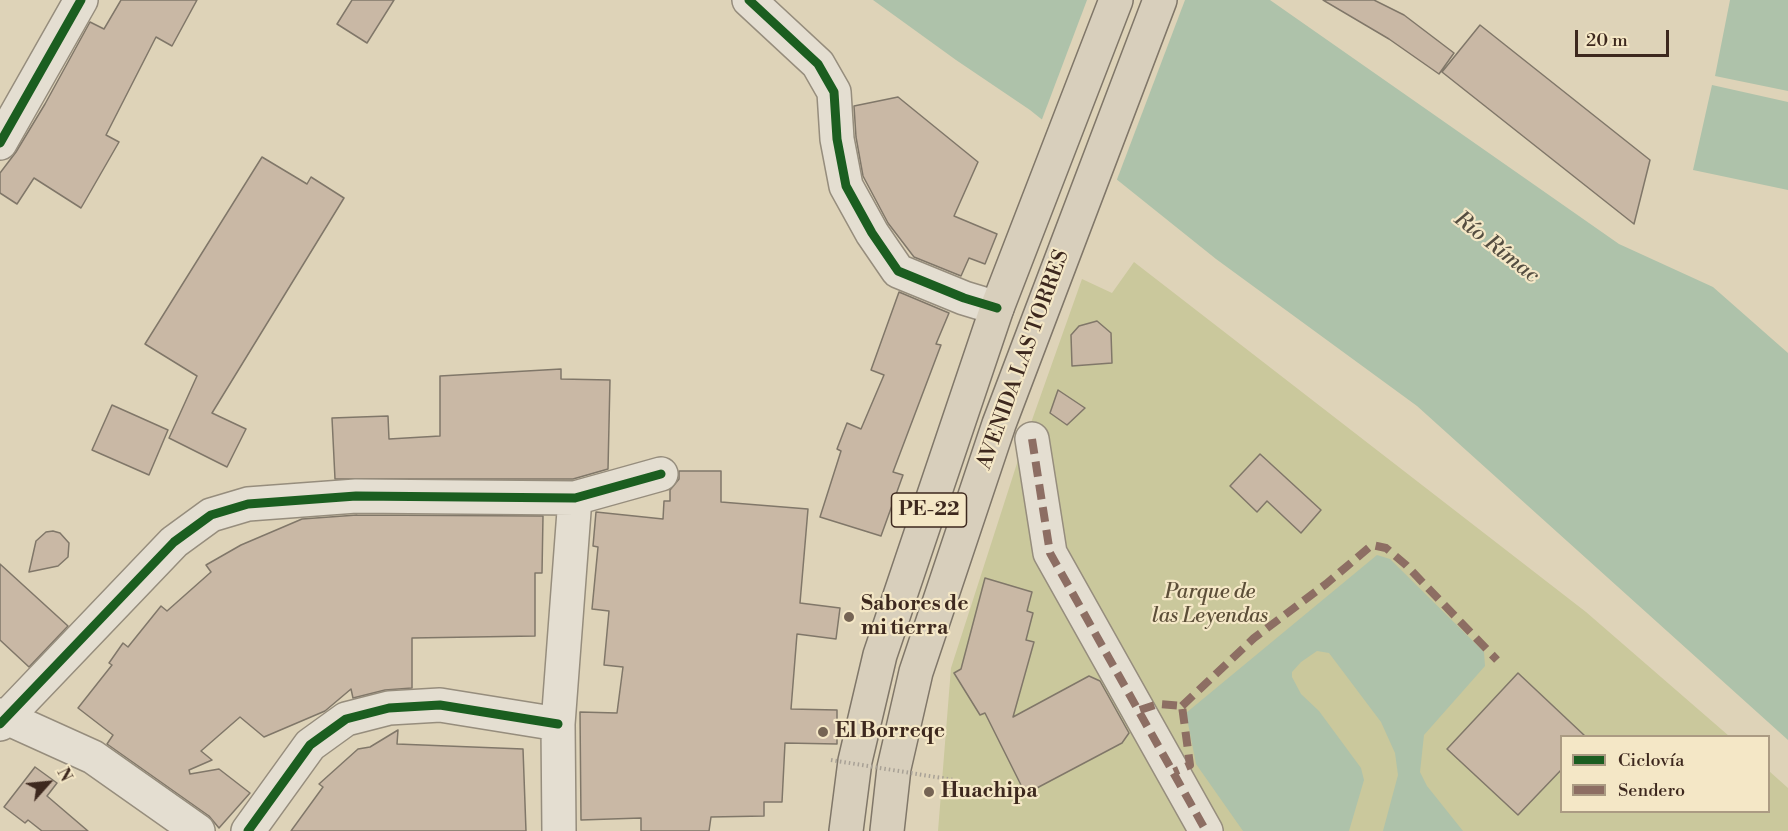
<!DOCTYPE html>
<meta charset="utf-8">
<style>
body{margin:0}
#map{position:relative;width:1788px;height:831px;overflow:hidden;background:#ded3b8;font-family:"Libre Bodoni",serif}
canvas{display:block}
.legend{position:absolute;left:1560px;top:735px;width:210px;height:78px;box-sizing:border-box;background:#f4e7c6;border:2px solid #ab9b83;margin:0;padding:8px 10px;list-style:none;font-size:18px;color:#3d281e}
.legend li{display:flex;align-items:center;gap:12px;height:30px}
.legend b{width:30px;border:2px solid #ab9b83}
.north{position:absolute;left:18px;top:753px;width:60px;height:60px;-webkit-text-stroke:4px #f4e7c6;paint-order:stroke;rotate:63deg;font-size:16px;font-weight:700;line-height:24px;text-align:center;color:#3d281e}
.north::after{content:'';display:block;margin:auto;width:21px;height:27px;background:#3d281e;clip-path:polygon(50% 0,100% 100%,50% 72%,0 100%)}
.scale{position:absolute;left:1575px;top:30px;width:94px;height:27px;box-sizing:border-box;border:3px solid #3d281e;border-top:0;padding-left:8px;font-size:18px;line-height:21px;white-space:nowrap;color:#3d281e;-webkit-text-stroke:4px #f4e7c6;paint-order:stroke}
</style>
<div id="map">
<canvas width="1788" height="831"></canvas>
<ul class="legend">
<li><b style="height:8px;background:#1b5e20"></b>Ciclovía</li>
<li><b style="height:8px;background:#8d6e63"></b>Sendero</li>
</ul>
<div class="north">N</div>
<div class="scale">20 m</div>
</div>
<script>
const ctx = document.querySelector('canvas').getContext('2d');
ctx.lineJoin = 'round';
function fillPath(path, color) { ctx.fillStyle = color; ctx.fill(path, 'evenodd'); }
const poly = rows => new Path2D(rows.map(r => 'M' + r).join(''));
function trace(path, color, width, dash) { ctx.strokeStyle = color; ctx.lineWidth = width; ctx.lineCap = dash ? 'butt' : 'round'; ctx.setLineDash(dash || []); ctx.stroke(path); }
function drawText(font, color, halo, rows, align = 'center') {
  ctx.font = font + ' "Libre Bodoni",serif'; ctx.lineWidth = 4.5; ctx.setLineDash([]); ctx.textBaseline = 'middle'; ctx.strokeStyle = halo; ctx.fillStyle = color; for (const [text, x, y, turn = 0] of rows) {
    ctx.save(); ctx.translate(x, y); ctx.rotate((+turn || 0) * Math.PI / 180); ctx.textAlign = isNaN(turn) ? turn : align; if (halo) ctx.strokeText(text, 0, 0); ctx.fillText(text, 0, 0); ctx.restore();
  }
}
fillPath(poly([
 [1134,262,1586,612,1729,736,1562,736,1562,812,1768,812,1769,771,1788,788,1788,831,938,831,951,668,1021,451,1082,279,1112,293]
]), '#cac89c');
fillPath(poly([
 [873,0,1270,0,1619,244,1713,287,1788,353,1788,740,1417,406,1216,259,1030,110,956,60],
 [1730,0,1788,0,1788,91,1715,76],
 [1712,85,1788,102,1788,190,1693,170],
 [1377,555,1390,559,1484,652,1485,666,1424,735,1420,772,1427,786,1463,831,1383,831,1398,775,1395,753,1381,722,1329,653,1317,651,1301,662,1292,672,1292,677,1301,694,1319,711,1361,768,1364,780,1349,831,1243,831,1196,764,1186,713]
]), '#aec2aa');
fillPath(poly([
 [1087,0,1185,0,1116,182,1041,122]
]), '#ded3b8');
const building = poly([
 [121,0,197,0,172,46,156,37,106,135,119,142,81,208,34,178,17,204,0,193,0,173,16,152,45,104,90,22,104,29,121,0],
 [352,0,394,0,367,43,337,24,352,0],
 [1323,0,1374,0,1404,15,1454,53,1439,74,1389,39,1323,0],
 [1480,25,1650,160,1634,224,1442,72,1480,25],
 [898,97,978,162,954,216,997,234,985,264,969,258,961,276,914,257,888,223,863,176,856,137,854,106,898,97],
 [262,157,307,184,311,177,344,198,212,413,246,429,227,467,169,438,197,376,145,344,262,157],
 [899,292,949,313,936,344,941,345,893,472,903,475,881,536,820,517,841,451,837,449,847,423,861,429,884,375,871,370,899,292],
 [1097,321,1111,333,1112,363,1072,366,1071,335,1079,326,1097,321],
 [561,369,561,379,610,380,608,469,573,479,335,479,332,418,388,416,389,439,440,436,440,376,561,369],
 [1058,390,1085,408,1067,425,1050,413,1058,390],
 [112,405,168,430,149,475,92,450,112,405],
 [1260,454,1321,510,1301,533,1267,501,1257,512,1230,486,1260,454],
 [679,471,721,471,721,502,808,509,800,603,840,608,836,639,797,634,791,709,837,710,837,744,785,743,782,802,764,802,764,816,711,817,709,831,641,831,641,818,581,820,580,712,617,713,623,667,604,665,609,611,592,609,598,547,593,546,596,512,663,519,664,501,670,501,670,490,679,479,679,471],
 [357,515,543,516,542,573,535,573,535,636,412,638,412,688,385,690,353,698,351,689,325,711,264,737,240,717,201,751,212,760,189,770,190,774,219,769,250,793,219,828,209,816,107,744,113,735,78,708,112,665,109,663,123,643,128,647,161,606,167,611,211,572,206,565,241,545,302,519,357,515],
 [53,531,60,533,69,543,68,557,58,566,29,572,36,541,46,532,53,531],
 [0,564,68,626,29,667,0,640,0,564],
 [985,578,1032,592,1027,611,1033,613,1026,640,1034,642,1013,717,1089,676,1100,681,1129,733,1122,743,1035,789,1022,787,985,713,980,715,954,673,961,669,985,578],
 [1518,673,1585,736,1562,736,1562,769,1518,815,1447,749,1518,673],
 [398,730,397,744,523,749,526,831,291,831,323,787,319,784,358,749,370,747,398,730],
 [35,767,57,783,47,796,88,831,42,831,28,820,25,823,4,807,35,767]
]);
fillPath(building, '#c9b8a5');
trace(building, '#807769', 1.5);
const street = poly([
 [749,0,818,64,834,92,837,139,846,186,872,233,898,271,964,298,997,308],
 [0,143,81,0],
 [1032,439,1050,553,1206,831],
 [0,715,93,757,198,831],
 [0,724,174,542,211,515,248,504,356,496,575,498,661,474],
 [248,831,310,745,346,719,389,708,440,705,558,724],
 [559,831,558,724,575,498]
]);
const highway = poly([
 [846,831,855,761,880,655,997,308,1116,0],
 [887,831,894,768,916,672,999,424,1160,0]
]);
trace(street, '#968d7d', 36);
trace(highway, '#807769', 36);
trace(street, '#e4ded1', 33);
trace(highway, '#d8cfbc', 33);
trace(poly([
 [831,760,954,780]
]), '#a8a196', 4, [1.5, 3]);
trace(poly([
 [1032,439,1050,553,1206,831],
 [1182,706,1254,638,1326,584,1372,545,1386,548,1406,565,1497,660],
 [1140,710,1158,704,1182,706,1190,765,1174,772]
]), '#8d6e63', 8, [15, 8]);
trace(poly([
 [749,0,818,64,834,92,837,139,846,186,872,233,898,271,964,298,997,308],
 [0,143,81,0],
 [0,724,174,542,211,515,248,504,356,496,575,498,661,474],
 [248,831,310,745,346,719,389,708,440,705,558,724]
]), '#1b5e20', 9);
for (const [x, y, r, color] of [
 [849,617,6,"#756454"],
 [823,732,6,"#756454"],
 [929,792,6,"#756454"]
]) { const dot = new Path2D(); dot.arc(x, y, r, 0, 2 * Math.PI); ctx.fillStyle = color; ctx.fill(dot); trace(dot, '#f4e7c6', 2); }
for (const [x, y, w] of [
 [929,510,75]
]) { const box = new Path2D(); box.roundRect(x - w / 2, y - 17, w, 34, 4.5); ctx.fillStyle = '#f4e7c6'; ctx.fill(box); trace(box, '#3d281e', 1.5); }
drawText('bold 20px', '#3d281e', null, [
 ["PE-22",929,510]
]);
drawText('21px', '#3d281e', '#f4e7c6', [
 ["AVENIDA LAS TORRES",1024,360,-70]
]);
drawText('italic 21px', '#5c4e38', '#f4e7c6', [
 ["Parque de",1210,593],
 ["las Leyendas",1210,617]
]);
drawText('bold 21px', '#3d281e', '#f4e7c6', [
 ["Sabores de",861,605],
 ["mi tierra",861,629],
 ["El Borreqe",835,732],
 ["Huachipa",941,792]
], 'left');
drawText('italic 22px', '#544d40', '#f4e7c6', [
 ["Río Rímac",1496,248,38]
]);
</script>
